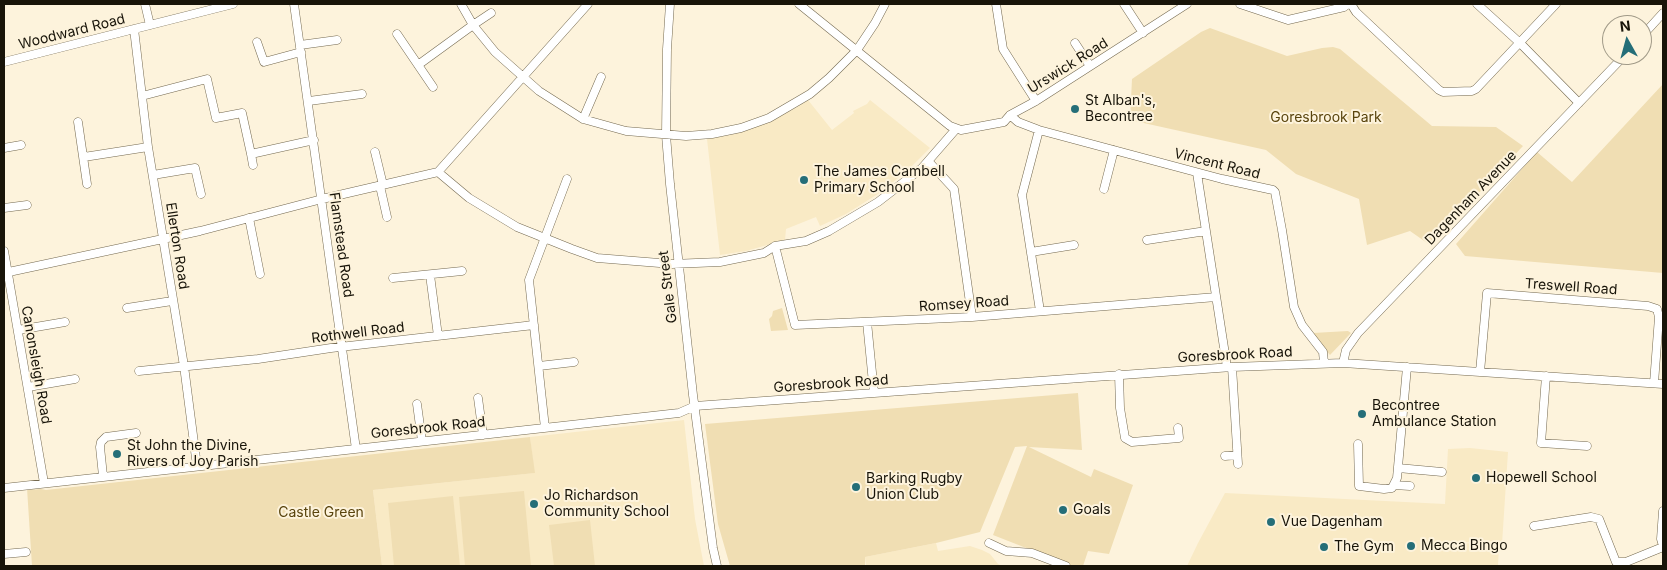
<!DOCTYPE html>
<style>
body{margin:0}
#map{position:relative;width:1667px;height:570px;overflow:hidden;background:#fdf3dc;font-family:Inter,sans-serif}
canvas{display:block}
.frame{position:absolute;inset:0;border:5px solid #181409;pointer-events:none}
.north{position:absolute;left:1602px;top:15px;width:50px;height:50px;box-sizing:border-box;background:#fdf3dc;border:1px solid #a19a88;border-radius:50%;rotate:353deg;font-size:14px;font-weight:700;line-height:20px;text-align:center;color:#181409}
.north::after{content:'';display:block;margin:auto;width:18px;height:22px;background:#256e78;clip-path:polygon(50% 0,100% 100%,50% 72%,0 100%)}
</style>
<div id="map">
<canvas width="1667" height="570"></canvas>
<div class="frame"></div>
<div class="north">N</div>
</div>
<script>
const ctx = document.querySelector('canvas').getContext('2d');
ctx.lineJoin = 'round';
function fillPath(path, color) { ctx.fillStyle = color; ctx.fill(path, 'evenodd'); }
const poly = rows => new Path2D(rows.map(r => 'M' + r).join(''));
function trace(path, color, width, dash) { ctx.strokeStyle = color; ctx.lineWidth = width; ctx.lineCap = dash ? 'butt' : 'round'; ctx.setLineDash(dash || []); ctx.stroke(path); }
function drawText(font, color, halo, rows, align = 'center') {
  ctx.font = font + ' Inter,sans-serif'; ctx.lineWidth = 4; ctx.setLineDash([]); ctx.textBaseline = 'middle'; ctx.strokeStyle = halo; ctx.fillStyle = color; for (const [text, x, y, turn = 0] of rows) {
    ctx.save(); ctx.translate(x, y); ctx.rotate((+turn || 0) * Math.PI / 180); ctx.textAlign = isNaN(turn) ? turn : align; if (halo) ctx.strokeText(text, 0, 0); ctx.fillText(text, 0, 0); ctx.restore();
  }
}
fillPath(poly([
 [808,100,832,130,854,113,853,111,867,104,870,100,930,148,910,168,881,192,846,214,820,226,816,217,786,229,785,240,746,251,720,255,707,139,731,135,760,125,796,108],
 [684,420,695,519,704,566,382,566,373,490,534,473,530,437],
 [1470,448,1508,452,1502,544,1443,541,1443,542,1499,545,1498,566,1187,566,1198,543,1225,493,1445,504,1448,449],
 [936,543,938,551,970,546,982,550,990,554,998,564,1003,566,866,566,865,557]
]), '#f9eac5');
fillPath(poly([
 [1210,28,1287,56,1322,48,1333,47,1340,49,1432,126,1496,127,1523,146,1430,245,1410,231,1367,245,1359,199,1296,174,1266,150,1130,120,1132,79,1201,32],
 [1663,84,1663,273,1465,256,1456,244,1537,152,1572,182],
 [782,308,788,330,771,331,769,319,772,316,773,311],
 [1348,331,1351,333,1330,355,1312,334,1313,333],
 [1078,393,1082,450,1029,447,1091,477,1094,469,1133,485,1109,554,1088,551,1083,566,1072,566,993,535,1027,446,1015,447,980,532,936,543,865,557,865,566,730,566,718,524,705,424],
 [530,437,535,473,373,490,382,566,32,566,27,488,28,490,41,489,46,490],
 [524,491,531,566,465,566,459,497],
 [453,496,460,566,394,566,388,503],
 [590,520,595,566,554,566,549,525]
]), '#f0deb3');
const minor = poly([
 [145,4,150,25],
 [294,4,356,449],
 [461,4,473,25,495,52,539,91,583,119,626,131,686,136,712,134,741,128,769,118,810,94,829,78,857,50,875,23,885,4],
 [670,4,667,49,666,135,670,184,693,395,713,548,717,566],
 [799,4,950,126,961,130,1004,122,1010,115,1036,101,1187,4],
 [996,4,1003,49,1036,101],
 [1124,4,1143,33],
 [1240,4,1288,20,1344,7,1348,4],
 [1351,4,1356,12,1439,90,1443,92,1472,91,1476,89,1556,4],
 [1477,4,1520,43,1579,103],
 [134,29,148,147,184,366,197,466],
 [397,34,433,87],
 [1642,36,1663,13],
 [257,42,264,62,301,52],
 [1075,43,1090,66],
 [300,45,337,40],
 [4,62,233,4],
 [418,65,473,25,491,13],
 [142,96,207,79,216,118,242,113,251,154,314,140],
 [309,101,362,94],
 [1010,115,1018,122,1039,130,1222,179,1273,190,1275,192,1282,230,1294,307,1302,325,1323,352,1324,363],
 [583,119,601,77],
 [78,122,87,184],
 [1039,130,1022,195,1040,311],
 [4,148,21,145],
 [375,152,383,185],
 [251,154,253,165],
 [84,157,148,147],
 [929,162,954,189,972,317],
 [438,172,469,198,517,227,572,249,597,258,672,264,720,262,764,253,775,246,806,241,829,231,878,202,922,168,956,129],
 [1197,173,1227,367],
 [153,175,195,168,201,194],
 [380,186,387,217],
 [1104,189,1114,150],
 [4,208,27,205],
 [249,218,260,274],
 [1147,240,1206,231],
 [775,246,795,325,972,317,1216,297],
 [4,251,44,483],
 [1031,252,1074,245],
 [4,273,200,231,322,199,438,172,588,4],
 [430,275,438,336],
 [393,278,462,271],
 [127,308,172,301],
 [867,322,874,393],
 [18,330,65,322],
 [1343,363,1346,350,1358,333,1625,55],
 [539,366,574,362],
 [1232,367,1238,464],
 [139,371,258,359,331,348,534,325],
 [1480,372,1487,293,1648,306,1657,309,1659,317,1654,383],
 [1119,374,1120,408,1125,438,1132,442,1179,438,1178,428],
 [1546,376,1541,443,1587,446],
 [28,387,75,379],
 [478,398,483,435],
 [417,404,422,441],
 [545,428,529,280,567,179],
 [1358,444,1359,486,1384,489,1392,488,1397,478,1407,367],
 [1225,456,1237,455],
 [1398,468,1442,472],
 [103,476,100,447,101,442,106,437,136,433],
 [1394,485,1410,486],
 [4,488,679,413,695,406,1232,367,1343,363,1663,384],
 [1663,511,1661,539,1663,546],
 [1534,526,1591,517,1599,519,1616,562,1626,562,1663,547],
 [989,543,1006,551,1032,553,1066,566],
 [4,554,26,552]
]);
trace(minor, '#746950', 9);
trace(minor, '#fff', 8);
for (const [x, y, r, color] of [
 [1075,109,5,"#256e78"],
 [804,180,5,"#256e78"],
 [1362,414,5,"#256e78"],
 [117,454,5,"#256e78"],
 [1476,478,5,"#256e78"],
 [856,487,5,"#256e78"],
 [534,504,5,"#256e78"],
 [1063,510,5,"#256e78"],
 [1271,522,5,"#256e78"],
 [1411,546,5,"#256e78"],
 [1324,547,5,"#256e78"]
]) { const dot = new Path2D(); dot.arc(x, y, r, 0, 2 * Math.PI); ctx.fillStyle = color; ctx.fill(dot); trace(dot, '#fdf3dc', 2); }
drawText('14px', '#181409', '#fdf3dc', [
 ["Woodward Road",72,32,-14],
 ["Urswick Road",1068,66,-32],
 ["Vincent Road",1217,164,14],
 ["Dagenham Avenue",1471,198,-46],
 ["Flamstead Road",341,245,82],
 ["Ellerton Road",177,246,81],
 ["Gale Street",668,287,-97],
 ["Treswell Road",1571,287,4],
 ["Romsey Road",964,304,-4],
 ["Rothwell Road",358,333,-7],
 ["Goresbrook Road",1235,355,-3],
 ["Canonsleigh Road",36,365,80],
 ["Goresbrook Road",831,384,-4],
 ["Goresbrook Road",428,428,-6]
]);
drawText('14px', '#181409', '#fdf3dc', [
 ["St Alban's,",1085,101],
 ["Becontree",1085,117],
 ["The James Cambell",814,172],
 ["Primary School",814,188],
 ["Becontree",1372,406],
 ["Ambulance Station",1372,422],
 ["St John the Divine,",127,446],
 ["Rivers of Joy Parish",127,462],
 ["Hopewell School",1486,478],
 ["Barking Rugby",866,479],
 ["Union Club",866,495],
 ["Jo Richardson",544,496],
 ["Community School",544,512],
 ["Goals",1073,510],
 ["Vue Dagenham",1281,522],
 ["Mecca Bingo",1421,546],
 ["The Gym",1334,547]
], 'left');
drawText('14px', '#59440d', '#fdf3dc', [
 ["Goresbrook Park",1326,118],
 ["Castle Green",321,513]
]);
</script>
